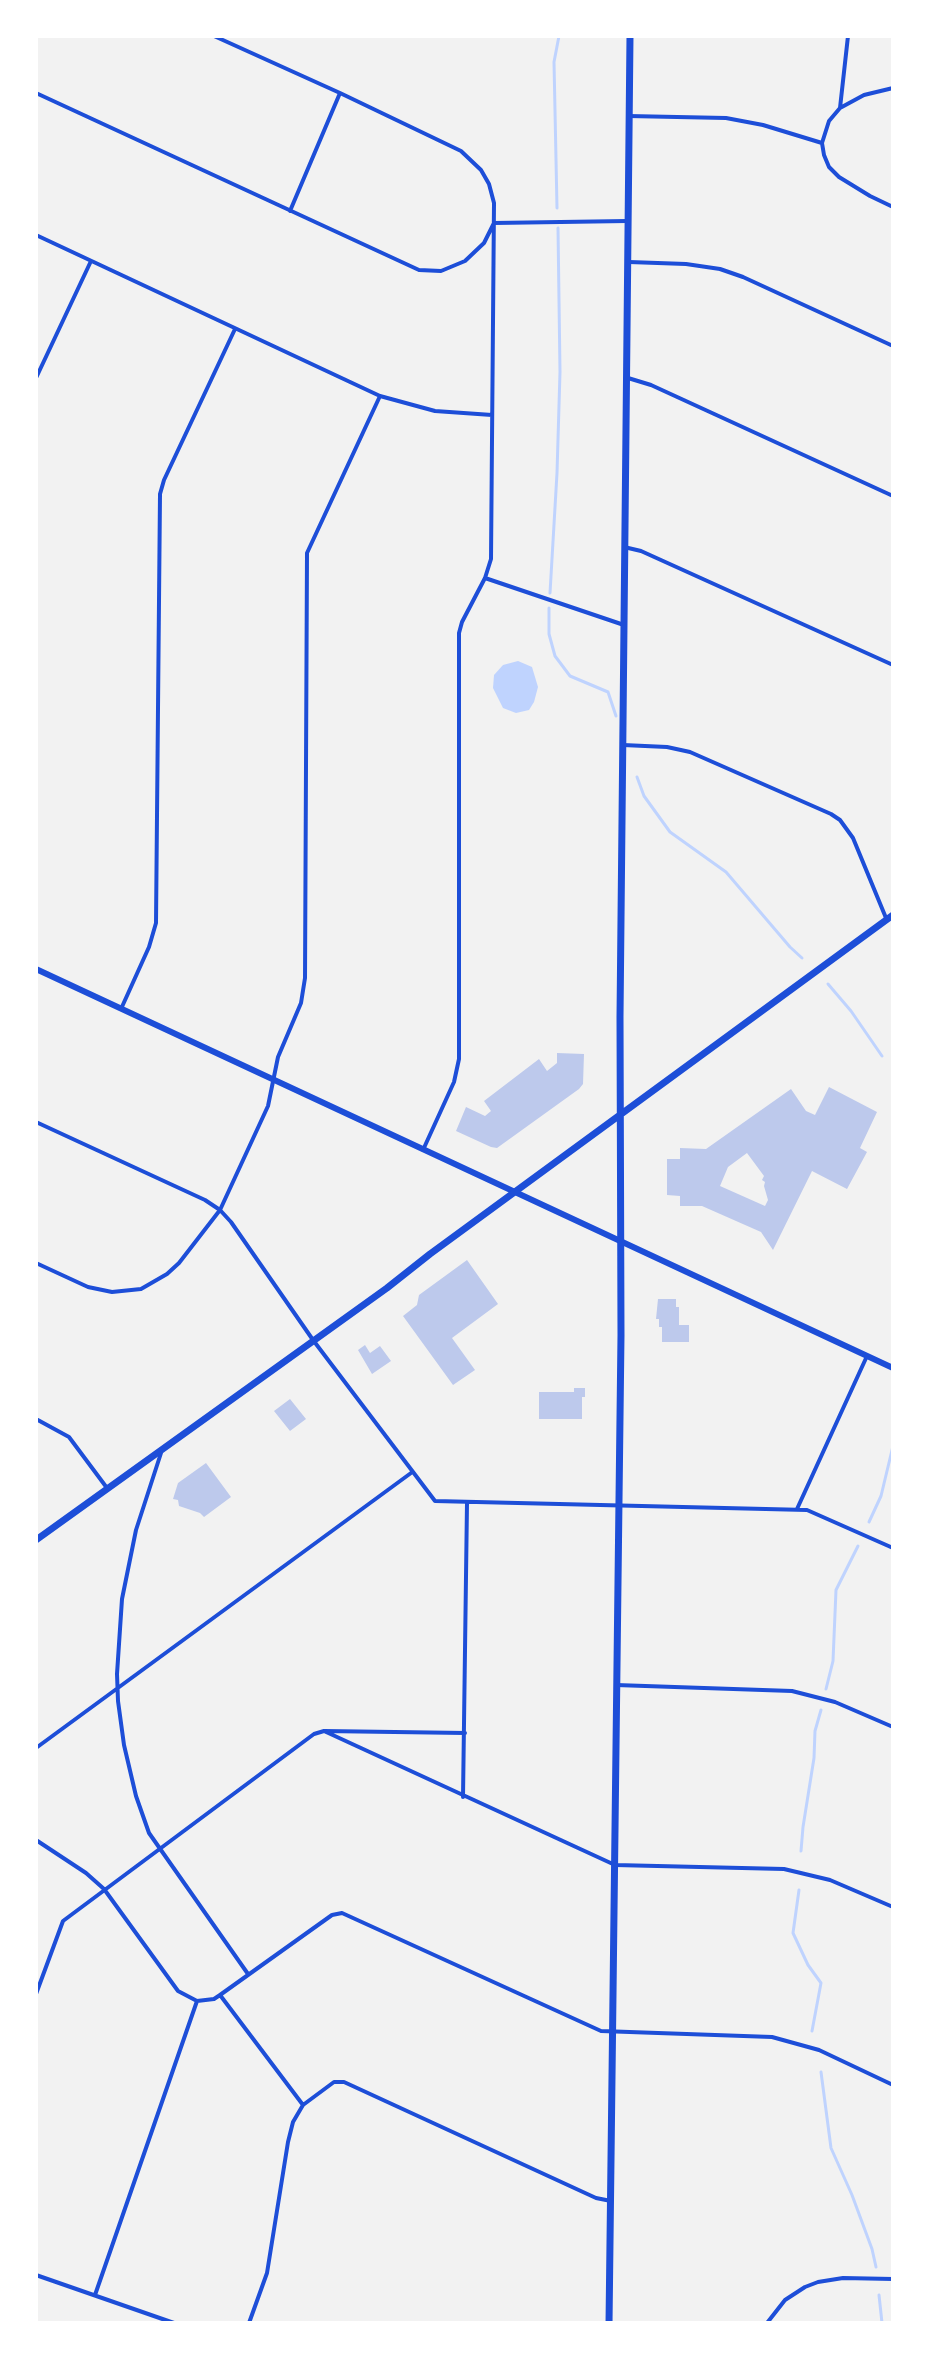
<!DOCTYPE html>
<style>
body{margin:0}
#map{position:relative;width:929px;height:2359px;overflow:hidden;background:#f2f2f2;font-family:"PT Sans",sans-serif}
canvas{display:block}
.frame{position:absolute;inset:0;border:38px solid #fff;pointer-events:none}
</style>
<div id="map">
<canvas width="929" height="2359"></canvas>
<div class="frame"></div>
</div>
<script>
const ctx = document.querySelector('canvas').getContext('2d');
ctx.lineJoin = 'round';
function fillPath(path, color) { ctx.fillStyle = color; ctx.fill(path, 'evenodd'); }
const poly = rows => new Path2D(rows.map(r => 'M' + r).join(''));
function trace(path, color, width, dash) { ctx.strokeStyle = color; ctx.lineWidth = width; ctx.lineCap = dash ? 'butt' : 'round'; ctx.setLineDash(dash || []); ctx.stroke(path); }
fillPath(poly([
 [518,661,532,667,538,687,534,702,529,710,516,713,503,708,493,688,494,675,503,665]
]), '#bfd3fe');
trace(poly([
 [557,208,554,62,559,36],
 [550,593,557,473,560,372,558,228],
 [549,608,549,634,555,656,570,676,608,692,616,716],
 [637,777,644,796,670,832,726,872,790,947,802,958],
 [828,984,851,1011,882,1056],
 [869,1522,881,1496,893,1446],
 [826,1689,833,1661,836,1590,858,1546],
 [801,1851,803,1827,814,1758,815,1731,821,1710],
 [799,1890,793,1933,808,1965,821,1983,812,2031],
 [821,2072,831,2148,852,2195,872,2249,876,2267],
 [879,2295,882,2323]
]), '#bfd3fe', 3);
fillPath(poly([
 [557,1053,584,1054,583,1084,579,1089,497,1148,491,1147,456,1131,466,1107,485,1116,491,1111,484,1101,539,1059,547,1071,557,1063],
 [829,1087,877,1112,860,1148,867,1152,847,1189,812,1171,773,1250,761,1232,702,1206,680,1206,680,1196,667,1195,667,1159,680,1159,680,1148,706,1149,791,1089,806,1111,815,1115],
 [747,1153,764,1176,762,1180,765,1182,764,1186,768,1200,765,1206,720,1186,728,1167],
 [467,1260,498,1304,452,1338,475,1370,453,1385,403,1316,417,1305,419,1295],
 [658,1299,676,1299,676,1307,679,1307,679,1325,689,1325,689,1342,662,1342,662,1327,659,1327,659,1319,656,1319],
 [365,1345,370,1353,380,1346,391,1361,372,1374,358,1350],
 [574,1388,585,1388,585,1397,582,1397,582,1419,539,1419,539,1392,574,1392],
 [290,1399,306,1419,290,1431,274,1411],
 [206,1463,231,1497,204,1517,200,1513,179,1506,178,1500,173,1499,178,1483]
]), '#bdc9ec');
trace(poly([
 [214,36,340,93,461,151,481,170,489,184,494,203,491,559,485,578,462,622,459,633,459,1059,454,1082,423,1150],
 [893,88,864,95,840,108,829,121,822,143,824,155,829,167,839,177,870,196,893,207],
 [36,93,419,270,441,271,465,261,484,243,494,223,627,221],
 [840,108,848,36],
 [628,116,726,118,763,125,822,143],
 [290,211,340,93],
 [36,235,380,396,435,411,492,415],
 [629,262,686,264,720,269,743,277,893,346],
 [36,378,91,261],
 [628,378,651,385,893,496],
 [624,547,641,551,893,665],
 [485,578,624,625],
 [623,745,667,747,690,752,831,814,840,820,853,838,886,918],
 [121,1009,149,947,156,923,160,494,164,480,235,329],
 [36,1122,205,1200,220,1210,231,1222,313,1340,435,1501,807,1510,893,1548],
 [36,1263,88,1287,112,1292,141,1289,167,1274,179,1263,220,1210,268,1106,278,1057,301,1003,305,978,307,553,380,396],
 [36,1419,69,1437,107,1488],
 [161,1453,136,1530,122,1599,117,1674,118,1701,124,1745,136,1796,149,1833,248,1974],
 [797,1509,867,1356],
 [616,1685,792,1691,835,1702,893,1727],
 [324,1731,615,1865,784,1869,830,1880,893,1907],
 [36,1748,411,1473],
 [463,1797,467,1503],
 [36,1840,86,1873,104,1889,178,1991,197,2001,214,1999,220,1995,303,2105],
 [36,1994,63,1921,314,1734,324,1731,465,1733],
 [220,1995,332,1915,342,1913,601,2031,772,2037,819,2050,893,2085],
 [36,2275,174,2323],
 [95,2295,197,2001],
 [249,2323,267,2273,288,2142,293,2122,303,2105,334,2082,344,2082,596,2198,611,2201],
 [767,2323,785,2300,805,2287,818,2282,843,2278,893,2279]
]), '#1d4ed8', 4);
trace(poly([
 [36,969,893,1368]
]), '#1d4ed8', 6);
trace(poly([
 [36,1540,387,1288,430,1254,893,915],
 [609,2323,621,1335,620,1016,630,36]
]), '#1d4ed8', 7);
</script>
